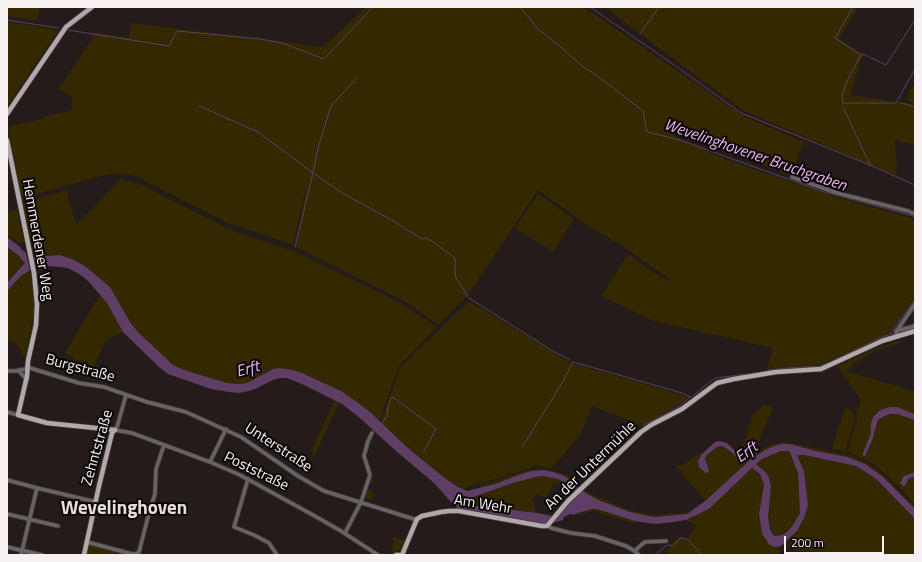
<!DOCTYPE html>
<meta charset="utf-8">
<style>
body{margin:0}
#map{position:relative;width:922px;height:562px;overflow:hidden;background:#241c1b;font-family:"Titillium Web",sans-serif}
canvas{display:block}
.frame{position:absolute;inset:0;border:8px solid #f7f0f0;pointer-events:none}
.scale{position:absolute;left:784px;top:536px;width:100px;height:18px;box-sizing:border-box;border:2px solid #f7f0f0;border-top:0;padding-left:5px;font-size:12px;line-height:14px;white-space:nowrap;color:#f7f0f0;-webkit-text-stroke:3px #0b0707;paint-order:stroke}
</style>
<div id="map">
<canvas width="922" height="562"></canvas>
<div class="frame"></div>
<div class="scale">200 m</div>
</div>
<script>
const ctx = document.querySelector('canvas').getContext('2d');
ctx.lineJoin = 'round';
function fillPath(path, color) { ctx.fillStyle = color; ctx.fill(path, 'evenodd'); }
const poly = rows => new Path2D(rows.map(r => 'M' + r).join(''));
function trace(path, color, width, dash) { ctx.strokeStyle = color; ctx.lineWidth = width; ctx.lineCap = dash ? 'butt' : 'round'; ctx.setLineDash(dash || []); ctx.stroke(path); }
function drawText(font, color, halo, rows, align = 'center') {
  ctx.font = font + ' "Titillium Web",sans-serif'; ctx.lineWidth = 4; ctx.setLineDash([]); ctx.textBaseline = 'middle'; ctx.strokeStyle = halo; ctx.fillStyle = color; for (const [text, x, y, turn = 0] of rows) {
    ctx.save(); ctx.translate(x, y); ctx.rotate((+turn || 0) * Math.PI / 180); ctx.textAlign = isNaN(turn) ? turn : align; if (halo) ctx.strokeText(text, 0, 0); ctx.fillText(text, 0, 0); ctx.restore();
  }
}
fillPath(poly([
 [7,7,41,7,36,21,7,16],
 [366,7,584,7,745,117,804,142,791,175,670,132,680,140,739,164,830,195,911,218,915,222,915,297,889,334,825,363,815,365,767,369,773,348,653,321,601,296,628,254,644,266,669,282,671,280,625,248,587,225,538,190,469,294,438,325,408,303,296,247,307,183,293,245,228,223,135,176,123,174,110,174,21,198,8,126,42,119,43,117,72,110,72,96,58,90,96,33,129,38,131,23,323,47],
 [604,7,858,7,839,39,863,54,850,95,915,105,915,145,895,140,897,176,744,111],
 [7,22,59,30,7,106],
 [915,82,915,104,909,102,906,98],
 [121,179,138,183,228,229,294,251,400,303,437,327,401,364,397,371,385,405,382,415,379,421,370,412,341,391,293,370,279,368,272,369,247,383,238,384,227,383,184,370,173,366,137,331,130,322,110,287,85,266,72,259,61,255,33,257,31,248,38,246,37,241,29,240,21,203,67,190,76,225],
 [538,194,574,219,553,252,515,228],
 [16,209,17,209,18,215,24,242,21,243,19,243,7,235,7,212,16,210],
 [7,247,18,255,26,263,7,283],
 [30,270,34,300,34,312,26,356,22,356,19,348,14,342,7,341,7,291,21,276],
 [100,294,107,303,123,332,107,339,94,367,86,363,84,365,65,353],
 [469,301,571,363,685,396,687,398,678,405,642,426,592,406,581,434,552,468,540,466,536,464,534,467,483,483,478,482,468,487,465,490,462,489,441,475,419,456,381,423,395,382,400,368,403,364],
 [900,340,901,343,890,346,875,351,853,364,846,371,849,372,915,391,915,414,897,407,871,423,871,433,863,453,865,456,873,438,877,423,879,419,885,416,891,414,897,414,915,420,915,472,905,475,909,478,915,477,915,504,890,478,879,469,872,463,848,452,849,445,857,420,856,413,854,410,857,412,861,400,837,366,877,348],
 [335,400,339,403,314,457,312,456,313,452,311,451],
 [763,404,774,407,754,452,773,444,787,442,853,456,869,464,884,475,915,507,915,509,882,476,873,469,857,460,848,457,816,451,790,444,781,444,762,452,751,459,705,501,675,465,682,465,700,453,702,454,698,461,708,467,705,459,706,456,717,447,721,446,726,448,732,454,743,459,740,456,753,414,757,412],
 [846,407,853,412,855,417,854,422,847,445,846,452,832,449,834,441,843,415],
 [781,451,789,451,798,473,800,513,793,525,788,531,782,535,775,536,773,535,770,529,768,517,771,486,769,477,765,472,756,465,762,459],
 [797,455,803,455,843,463,847,464,847,463,856,466,872,476,915,519,915,555,813,555,814,552,785,548,791,541,790,540,780,548,779,555,671,555,666,551,670,548,673,542,680,537,687,539,696,526,686,520,709,509,752,467,760,474,764,485,759,514,762,534,786,542,797,531,801,524,804,471],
 [538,469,558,472,569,476,581,485,579,487,564,476,557,473,544,470,532,471,524,473,495,484,479,487,481,485,526,471],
 [536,477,546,477,558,479,564,482,575,491,573,492,563,484,558,483,554,484,546,498,537,494,532,499,537,513,478,506,468,503,468,499,513,483],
 [371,478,373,479,374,480,373,483,370,482,368,489,374,492,371,500,365,498],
 [584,490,591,494,629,510,656,515,688,512,687,514,654,517,637,514,601,501,583,491],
 [593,509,597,509,635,521,635,524,593,511,576,515,576,514,581,512],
 [393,537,405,540,401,549,391,555,394,541,392,540],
 [88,543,115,551,114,555,87,555,89,547,88,547]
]), '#342800');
fillPath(poly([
 [7,237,19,246,23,251,26,253,30,270,21,276,7,291,7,283,25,263,18,255,7,247],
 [60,255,72,259,85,266,110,287,130,322,137,331,173,365,184,370,227,383,238,384,247,383,273,369,279,368,293,370,302,373,341,391,357,402,370,412,407,447,441,475,456,486,467,491,495,484,524,473,532,471,544,470,557,473,564,476,573,482,583,491,591,496,601,501,630,512,654,517,687,514,705,501,751,459,762,452,771,447,781,444,790,444,816,451,848,457,865,464,882,476,915,509,915,519,879,482,872,476,856,466,804,455,797,455,804,471,808,505,804,518,797,531,781,546,774,547,769,544,762,534,759,514,764,485,760,474,752,468,709,509,686,520,674,522,655,524,635,521,597,509,593,509,581,512,573,515,571,514,568,515,564,517,563,520,553,523,541,523,512,518,458,508,450,501,434,483,396,451,361,419,342,404,304,385,287,378,280,378,273,380,255,389,249,391,239,393,229,392,211,389,168,374,160,368,123,332,107,303,88,281,79,274,68,268,51,266,35,268,33,257],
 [781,451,789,451,798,473,800,513,793,525,788,531,782,535,775,536,773,535,770,529,768,517,771,486,769,477,765,472,756,464,762,459],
 [543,476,558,479,564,482,571,487,578,495,557,517,537,513,478,506,468,503,468,499,513,483,536,477],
 [891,407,897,407,915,414,915,420,897,414,890,414,885,416,879,419,877,423,873,438,865,456,863,456,863,453,871,433,871,423,873,417,879,411,886,408],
 [719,441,727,443,743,459,743,460,740,460,726,448,721,446,717,447,706,456,705,459,708,467,709,472,706,473,699,467,698,461,702,454,715,442],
 [915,472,915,477,909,478,904,487,900,483,904,476]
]), '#5e3e64');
trace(poly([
 [520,7,538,29,561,47,581,65,596,75,643,111,647,132,680,140,821,191,913,216,915,219],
 [590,7,680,69,741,113,870,165,915,185],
 [7,20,59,28],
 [68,30,169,46,177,31,261,39,282,43,324,59,373,7],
 [640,34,659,7],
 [861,55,863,54,886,65,915,20],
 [843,103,842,96,847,81,861,55,835,38,853,7],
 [843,103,896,103,915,69],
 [900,103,906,104,915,107],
 [199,106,258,132,313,173,342,193,390,219,422,239,426,238,433,242,455,258,455,274,456,278,463,288,468,297],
 [843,107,870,165],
 [295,247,313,173,318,148,330,109,333,104,357,78],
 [469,298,551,350,570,360],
 [899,332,915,328],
 [890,334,915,299],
 [768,370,788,368,819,366,830,362,880,338,894,333],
 [694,395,711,381,716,378,763,372],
 [381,425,388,415,387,410,391,397,394,398,436,429,424,451],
 [644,425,678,407,690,397],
 [522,447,561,385,573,362,682,393,691,397,692,396],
 [655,555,667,545,673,546,680,538,687,539,702,555]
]), '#5e3e64', 1);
const minor = poly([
 [792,177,837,193,908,211,915,214],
 [896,331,915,326],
 [895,337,898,329,915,304],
 [18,370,27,380],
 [7,371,16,371,30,368,79,383,104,387,147,402,186,412,241,437,298,476,324,491,417,520],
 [126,395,117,427,115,430,132,433,210,462,240,475,313,515,341,531,378,555],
 [7,412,18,415],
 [210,462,226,429],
 [248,479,234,527,254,535,269,543,277,555],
 [7,480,37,488,96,502],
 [7,514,58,526],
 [548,525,551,528,571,533,595,536,626,546,633,550,639,555],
 [345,533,361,502,370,475,364,456,368,441,372,433],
 [87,542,132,554,136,554,139,552,150,509,155,494,156,469,164,445],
 [7,547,42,555],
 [635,551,641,545,645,542,666,541],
 [21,555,37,488]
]);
const major = poly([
 [7,114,66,27,92,7],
 [7,140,34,273,37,304,36,325,28,361,27,376,18,415,47,423,115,430,112,433,99,486,84,555],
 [396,555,400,555],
 [402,555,417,519,422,516,441,512,449,511,459,511,542,526,547,526,568,501,641,432,651,425,682,409,717,383,734,379,776,372,821,369,882,341,915,331]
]);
trace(minor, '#423a39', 5);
trace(major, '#423a39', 6);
trace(minor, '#676264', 3.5);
trace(major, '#b1a8ab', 4.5);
drawText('15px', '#f7f0f0', '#0b0707', [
 ["Hemmerdener Weg",37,240,80],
 ["Burgstraße",80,369,15],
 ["Zehntstraße",98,448,-74],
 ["Unterstraße",278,448,33],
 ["An der Untermühle",591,466,-44],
 ["Poststraße",256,472,26],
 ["Am Wehr",483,505,9]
]);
drawText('italic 16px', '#edb7f6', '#0b0707', [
 ["Wevelinghovener Bruchgraben",755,156,19],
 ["Erft",248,370,-15],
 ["Erft",747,453,-36]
]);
drawText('bold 19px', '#e9dddc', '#0b0707', [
 ["Wevelinghoven",124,509]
]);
</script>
